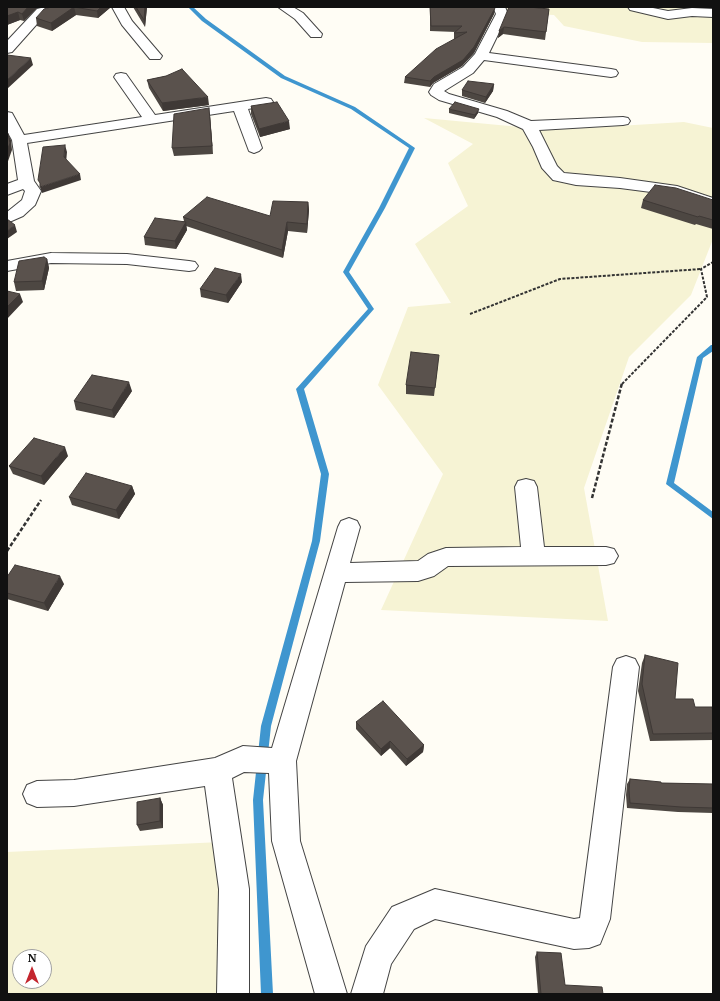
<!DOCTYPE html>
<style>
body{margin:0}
#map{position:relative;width:720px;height:1001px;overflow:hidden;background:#fffdf5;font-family:Merriweather,serif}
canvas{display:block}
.frame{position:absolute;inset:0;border:8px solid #111;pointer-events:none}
.north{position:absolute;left:12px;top:949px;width:40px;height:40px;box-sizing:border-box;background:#fff;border:1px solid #a0a0a0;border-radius:50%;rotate:0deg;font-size:11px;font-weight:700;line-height:16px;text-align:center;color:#111}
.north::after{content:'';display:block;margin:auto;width:14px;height:18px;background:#c4262e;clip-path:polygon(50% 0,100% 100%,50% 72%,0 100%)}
</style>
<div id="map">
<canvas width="720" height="1001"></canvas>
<div class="frame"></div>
<div class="north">N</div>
</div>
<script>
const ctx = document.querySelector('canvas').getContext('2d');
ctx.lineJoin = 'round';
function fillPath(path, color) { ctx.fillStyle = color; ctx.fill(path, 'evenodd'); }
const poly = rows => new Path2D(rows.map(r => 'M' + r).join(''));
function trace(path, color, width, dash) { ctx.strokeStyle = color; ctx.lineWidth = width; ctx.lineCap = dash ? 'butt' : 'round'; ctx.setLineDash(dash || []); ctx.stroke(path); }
fillPath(poly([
 [505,7,713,7,713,43,642,42,564,26,554,15,512,13],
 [424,118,552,130,684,122,713,128,713,239,691,295,629,357,584,488,608,621,381,610,443,474,378,385,408,307,451,303,415,244,468,206,448,163,473,144],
 [242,841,245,994,7,994,7,852],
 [20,957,44,957,44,981,20,981]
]), '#f6f3d4');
fillPath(poly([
 [188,7,193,7,206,19,285,76,355,107,415,148,385,208,349,272,374,309,304,389,329,474,320,541,271,726,263,800,273,994,261,994,253,800,261,726,312,541,321,474,296,389,368,309,343,272,379,208,409,148,351,109,281,78,202,21,188,7],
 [711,345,713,345,713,351,703,358,674,483,713,512,713,519,666,484,697,357,711,345]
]), '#3f96cf');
const minor = poly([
 [45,7,64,7,62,10,45,15,12,52,7,53,7,41,37,9,45,7],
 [112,7,124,7,132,21,162,56,160,59,150,59,122,25,112,7],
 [278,7,293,7,303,13,322,34,321,37,311,37,295,19,278,7],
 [493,7,505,7,508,14,489,53,611,69,616,70,618,73,616,76,611,77,484,60,473,73,444,91,449,94,507,111,531,121,623,117,628,118,630,121,628,124,623,125,539,130,557,166,564,173,620,178,677,186,713,198,713,208,674,195,620,188,576,185,553,180,542,168,533,147,523,129,497,117,439,100,431,95,429,92,434,84,463,67,475,54,496,14,493,7],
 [628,7,648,7,668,11,692,8,713,9,713,17,692,16,668,19,630,10,628,7],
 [121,73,126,74,155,115,266,98,271,99,273,102,271,105,248,109,262,148,259,151,254,153,249,151,234,111,27,143,34,181,41,191,35,205,23,216,7,223,7,212,22,200,25,191,23,189,7,195,7,184,18,180,12,140,7,131,7,112,12,113,24,135,142,117,114,77,116,74,121,73],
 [51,253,127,254,189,261,195,262,198,266,195,270,189,271,127,264,51,263,7,271,7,261,51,253],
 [526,479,534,481,537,487,544,547,606,547,614,549,618,556,614,563,606,565,448,566,434,576,418,581,345,582,296,761,300,841,347,994,315,994,272,841,269,773,244,772,232,778,249,889,249,994,217,994,219,889,205,786,74,806,37,807,27,803,23,794,27,785,37,781,74,780,215,758,243,746,272,748,338,527,341,521,349,518,357,521,360,527,350,563,418,561,428,554,446,548,521,547,515,487,518,481,526,479],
 [626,656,635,659,639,667,610,919,600,944,589,948,574,949,435,919,414,929,391,964,383,994,351,994,366,946,392,907,435,889,574,919,580,918,613,667,617,659,626,656]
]);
trace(minor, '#444', 2);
trace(poly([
 [470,314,560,279,701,269],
 [622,384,707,297,701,269,713,262]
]), '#333', 2, [3, 1.5]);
trace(poly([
 [592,498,622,383],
 [7,551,41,500]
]), '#333', 2.5, [4, 2]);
fillPath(minor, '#fff');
fillPath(poly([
 [7,7,37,8,24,21,20,20,7,25],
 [51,7,111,7,98,18,76,15,52,31,37,26,36,18],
 [133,7,147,7,145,27],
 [430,7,494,7,494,14,474,53,462,66,433,83,430,87,404,83,405,77,455,39,454,39,454,33,456,32,430,31],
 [509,7,549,9,545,40,503,34,498,38],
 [166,76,209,105,163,111,149,88,147,80],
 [494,84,493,91,485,103,462,96,462,90],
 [251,106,290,129,260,137,251,114],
 [449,109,478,113,474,119,449,113],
 [210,116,213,154,174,156,172,148],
 [643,200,713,200,713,229,696,224,695,225,641,208],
 [308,202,309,210,307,233,288,231,283,258,186,226,187,230,176,249,145,245,144,237,184,221,183,217,270,216],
 [47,259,49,268,44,290,16,291,14,282],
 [242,282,228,303,201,297,200,289],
 [438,363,434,396,406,394,406,385],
 [132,391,114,418,76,410,74,401],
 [68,456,44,485,13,474,9,466],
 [132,486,135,494,119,519,72,505,69,497],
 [7,577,64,584,48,611,7,599],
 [645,655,675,699,695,707,713,712,713,740,650,741,638,691,642,663],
 [356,722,424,745,423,752,406,766,390,748,381,756,356,729],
 [630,779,661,783,713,784,713,813,678,812,627,808,626,795,627,784],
 [160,798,163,805,163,828,140,831,137,825],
 [537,952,565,985,603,994,538,994,535,957]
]), '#4d4742');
fillPath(poly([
 [28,7,39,7,37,8,24,21,22,14],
 [74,7,76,15,52,31,51,23],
 [101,7,111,7,98,18,97,11],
 [145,7,147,7,145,27,144,20],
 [495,8,494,14,474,53,462,66,433,83,430,87,430,81,434,77],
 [18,12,20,20,7,25,7,16],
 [504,27,503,34,498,38,499,31],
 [31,58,33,65,7,89,7,80],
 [494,84,493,91,485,103,486,97],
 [208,97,209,105,163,111,162,103],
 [209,108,210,116,213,154,212,146],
 [479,109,478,113,474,119,475,115],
 [289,121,290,129,260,137,259,129],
 [8,134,11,140,12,150,7,164,7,151],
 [65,145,67,152,66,163,64,157],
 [80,174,81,180,42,193,40,187],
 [308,202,309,210,307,233,307,224],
 [186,222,187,230,176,249,175,241],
 [287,222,288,231,283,258,282,250],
 [15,225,17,232,7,239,7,231],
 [47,259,49,268,44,290,42,281],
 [241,274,242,282,228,303,226,295],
 [20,294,23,302,7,319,7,307],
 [129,382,132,391,114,418,112,410],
 [65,447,68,456,44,485,41,476],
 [132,486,135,494,119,519,116,510],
 [60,576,64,584,48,611,44,603],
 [390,741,390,748,381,756,381,749],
 [424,745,423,752,406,766,407,759],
 [160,798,163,805,163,828,160,821]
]), '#3f3936');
const building = poly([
 [7,7,28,7,22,14,18,12,7,16,7,7],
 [51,7,101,7,97,11,74,7,51,23,36,18,44,9,51,7],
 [136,7,145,7,144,20,136,7],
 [430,7,494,7,495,8,474,47,463,60,434,77,430,81,405,77,436,49,467,32,454,33,462,26,431,26,430,7],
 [509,7,529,7,549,9,546,32,504,27,499,31,509,7],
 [7,55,31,58,7,80,7,55],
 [182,69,208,97,162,103,147,80,166,76,182,69],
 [468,81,494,84,486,97,462,90,468,81],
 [277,102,289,121,259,129,251,106,277,102],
 [455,102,479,109,475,115,449,109,455,102],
 [209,108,212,146,172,148,174,114,209,108],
 [7,131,8,134,10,143,7,151,7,131],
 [65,145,64,157,80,174,40,187,40,183,38,180,43,147,65,145],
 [655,185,676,188,713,200,713,220,699,216,698,217,643,200,655,185],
 [207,197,270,216,273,201,308,202,307,224,287,222,282,250,183,217,207,197],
 [155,218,186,222,175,241,144,237,155,218],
 [7,219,15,225,7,231,7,219],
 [44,257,47,259,42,281,14,282,19,261,44,257],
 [215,268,241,274,226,295,200,289,215,268],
 [7,291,20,294,7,307,7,291],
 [411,352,439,355,435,388,406,385,411,352],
 [92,375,129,382,112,410,74,401,92,375],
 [34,438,65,447,41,476,9,466,34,438],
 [86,473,132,486,116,510,69,497,86,473],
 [15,565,60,576,44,603,7,593,7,577,15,565],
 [645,655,678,663,675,699,693,699,695,707,712,707,713,712,713,733,653,734,642,684,645,655],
 [383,701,424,745,407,759,390,741,381,749,356,722,383,701],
 [630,779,661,782,661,783,713,784,713,808,681,807,630,803,629,790,630,779],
 [160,798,160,821,137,825,137,802,160,798],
 [537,952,561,953,565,985,602,987,603,994,541,994,537,952]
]);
fillPath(building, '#5a524d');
trace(building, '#3f3936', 1);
</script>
